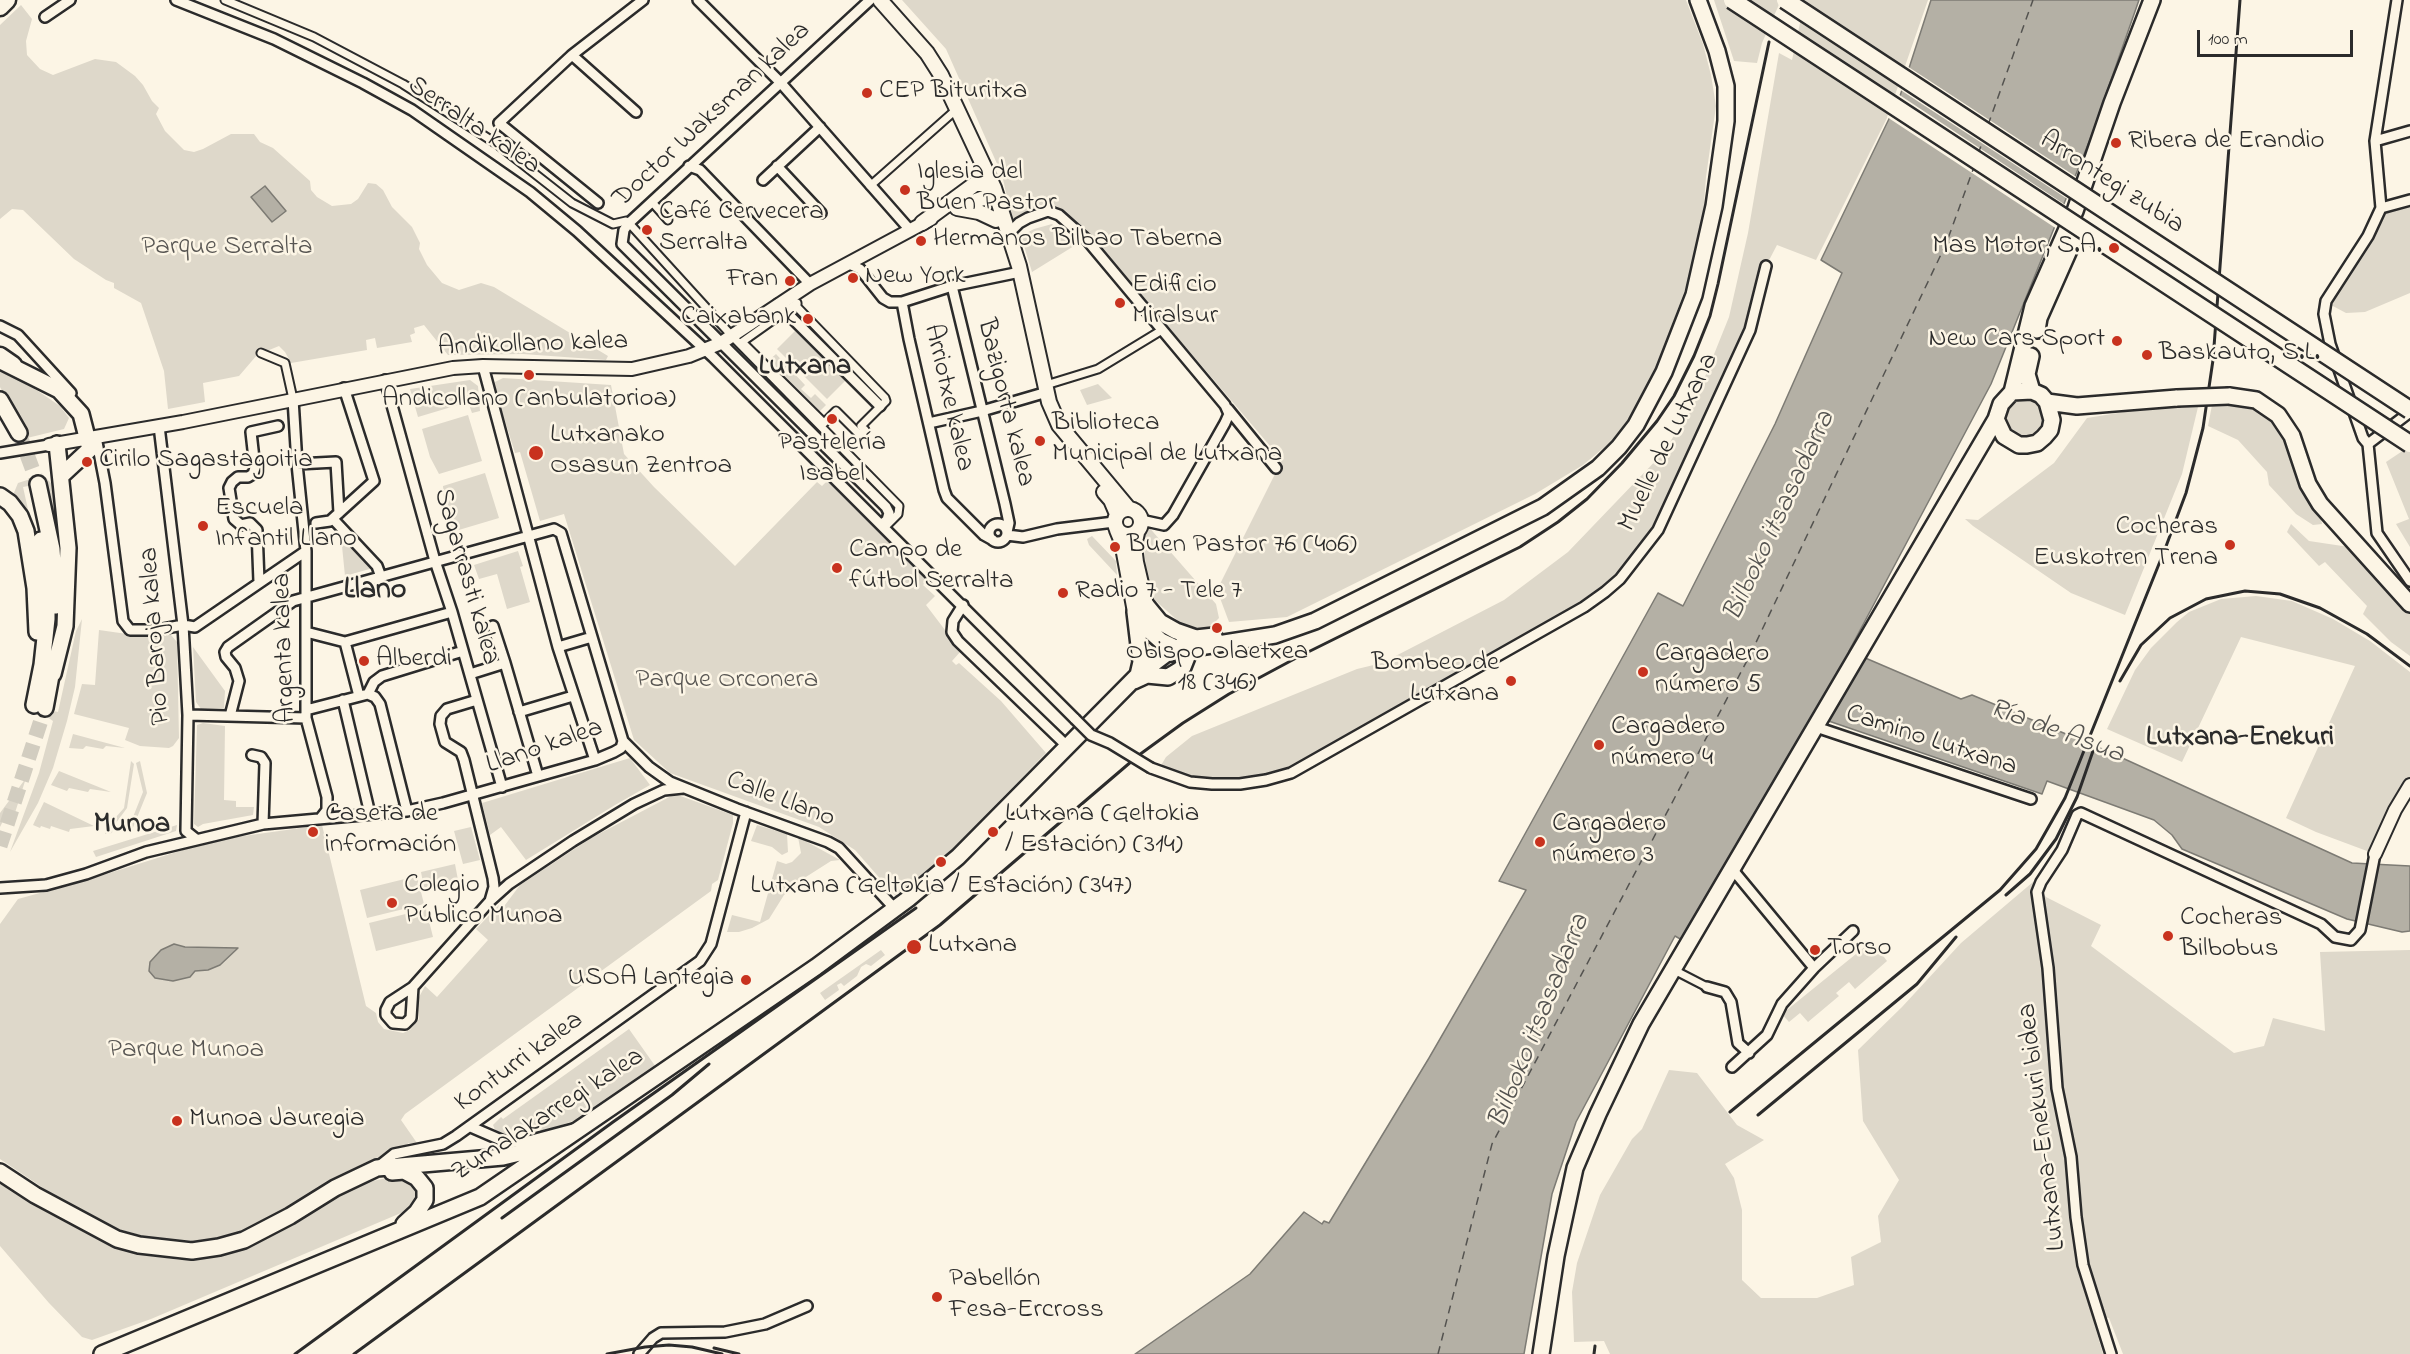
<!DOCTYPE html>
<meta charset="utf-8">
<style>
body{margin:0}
#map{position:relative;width:2410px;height:1354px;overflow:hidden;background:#fcf5e5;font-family:"Indie Flower",sans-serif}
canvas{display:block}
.scale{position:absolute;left:2197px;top:30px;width:156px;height:27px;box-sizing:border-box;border:3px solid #2b2b2b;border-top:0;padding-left:8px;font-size:18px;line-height:21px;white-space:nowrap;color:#2b2b2b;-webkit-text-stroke:4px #fcf5e5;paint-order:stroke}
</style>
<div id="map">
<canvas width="2410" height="1354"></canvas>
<div class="scale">100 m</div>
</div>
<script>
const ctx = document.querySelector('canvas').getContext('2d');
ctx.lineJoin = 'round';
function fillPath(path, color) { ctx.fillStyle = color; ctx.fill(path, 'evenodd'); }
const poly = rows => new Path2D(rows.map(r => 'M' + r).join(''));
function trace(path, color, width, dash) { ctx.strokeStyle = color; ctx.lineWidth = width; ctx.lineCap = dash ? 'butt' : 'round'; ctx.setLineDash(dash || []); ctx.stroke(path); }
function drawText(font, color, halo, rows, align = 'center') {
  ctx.font = font + ' "Indie Flower",sans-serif'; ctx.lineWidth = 5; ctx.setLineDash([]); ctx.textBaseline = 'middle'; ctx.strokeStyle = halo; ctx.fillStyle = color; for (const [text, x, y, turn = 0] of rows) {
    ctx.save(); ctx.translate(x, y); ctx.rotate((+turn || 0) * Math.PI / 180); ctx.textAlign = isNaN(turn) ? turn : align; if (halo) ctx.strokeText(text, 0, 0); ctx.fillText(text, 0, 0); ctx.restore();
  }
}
fillPath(poly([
 [902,0,1686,0,1703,44,1711,75,1716,106,1706,177,1703,216,1688,281,1650,385,1634,411,1612,441,1583,465,1535,494,1287,617,1229,622,1217,590,1282,460,1091,236,1052,205,1034,208,1012,219,1002,175,946,49],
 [1714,0,1781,0,1762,43,1757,63,1734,61],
 [1805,0,1928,0,1887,118,1816,260,1777,245,1766,266,1750,330,1658,530,1605,592,1291,773,1212,784,1157,772,1166,757,1192,736,1357,669,1382,663,1504,600,1568,552,1663,453,1694,404,1729,317,1748,233,1779,53,1792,60],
 [21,5,32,19,26,41,27,55,40,69,53,75,95,59,116,62,135,76,143,85,152,101,159,108,156,114,165,131,184,150,194,152,203,149,231,134,254,134,260,142,273,148,310,181,311,190,317,197,332,206,351,204,358,199,368,183,376,184,383,190,392,207,412,227,420,243,419,249,427,265,442,283,459,290,481,283,494,287,608,356,606,360,523,354,448,355,424,325,414,328,415,333,410,335,412,342,377,348,375,338,366,340,367,350,291,363,285,352,279,346,257,355,239,376,203,383,205,402,168,409,164,371,141,303,114,288,114,283,106,280,74,259,23,210,12,209,0,219,0,25],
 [2410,205,2410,293,2365,312,2346,313,2331,305,2333,296,2385,213],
 [1052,224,1074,246,1032,272,1021,236,1034,229],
 [795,331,846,380,827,399,777,349],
 [776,354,805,385,801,389,811,398,815,394,826,405,816,415,765,364],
 [0,365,32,382,35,389,60,406,69,418,64,429,27,438,0,387],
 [503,378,611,385,624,454,654,487,735,566,817,482,822,486,829,479,930,578,923,585,935,596,926,605,961,651,952,661,956,665,959,663,1001,701,1046,753,954,847,898,899,855,850,819,827,670,773,634,740,564,514,540,521,520,452,515,453,496,392,495,382],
 [470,380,478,386,480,411,472,413,468,402,418,417,410,389],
 [1098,384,1112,398,1087,405,1080,390],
 '2006 417a19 19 0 1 1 38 0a19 19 0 1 1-38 0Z',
 [2238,401,2250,403,2280,425,2314,508,2321,517,2322,524,2313,525,2296,514,2269,485,2267,472,2238,440,2208,426,2212,405],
 [2174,404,2198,407,2182,474,2125,615,2071,593,1973,526,1965,519,1978,520,2054,463,2087,418],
 [468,415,482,461,439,474,430,457,422,429],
 [2410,446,2410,547,2396,524,2409,519,2386,462],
 [485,473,499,518,452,532,444,504,443,486],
 [43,475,60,492,62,610,43,483,23,487,37,550,11,500,18,483],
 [2291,524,2309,541,2349,547,2353,550,2401,603,2410,614,2410,656,2391,642,2363,614,2367,606,2325,562,2319,566,2287,532],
 [1147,525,1216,604,1219,618,1208,629,1201,632,1185,627,1149,595,1142,529],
 [341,536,373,568,345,576],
 [1092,536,1116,561,1117,575,1089,545,1087,539],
 [518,551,523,566,520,567,530,602,507,609,497,574,479,579,474,565],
 [2256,596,2292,601,2333,619,2370,641,2410,672,2410,785,2375,854,2316,832,2286,818,2355,666,2241,637,2182,762,2107,729,2135,670,2151,648,2177,622,2189,612,2221,599],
 [82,619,75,687,67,721,53,768,38,803,10,852,39,773,53,721,29,705,58,712,76,631],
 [99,630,127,634,165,633,171,635,177,642,179,738,173,746,169,748,140,746,125,740,129,728,74,714,82,684,95,685],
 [193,647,225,691,224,708,201,709,196,702],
 [203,723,225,726,224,800,236,801,236,807,254,807,253,815,203,824,198,827,194,824,197,725],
 [73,734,125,748,106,746,103,749,86,746,83,749,69,748],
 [630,758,650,785,615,805,526,860,501,827,490,835,482,803],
 [131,761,134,764,127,808,113,827,112,833,105,834,108,826,124,808],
 [140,761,147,793,132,830,127,832,143,792,136,763],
 [59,771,111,792,90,789,88,792,69,788,67,791,51,785],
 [26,778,14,816,7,813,0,827,0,813],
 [675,794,733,815,733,823,718,880,712,884,711,891,405,1114,401,1120,417,1143,409,1143,390,1155,375,1158,335,1179,287,1210,245,1233,208,1246,164,1242,108,1226,67,1204,0,1159,0,924,18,899,87,880,215,840,322,825,366,1006,376,1013,378,1022,384,1029,403,1033,410,1030,419,1019,418,999,425,986,437,997,488,940,476,929,499,905,505,905,520,885,591,838],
 [44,802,94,826,70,829,69,832,51,826,50,829,41,826,40,828,33,825],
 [177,825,176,831,96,857,93,851],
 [757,825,787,834,788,852,782,855,772,847,751,841],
 [471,827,480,860,463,864,454,831],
 [798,837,840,860,831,861,798,882,784,895,769,919,752,928,739,932,727,932,732,915,760,922,777,861,786,864,792,862,801,853],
 [455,864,458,880,424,888,421,872],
 [417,876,424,904,367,918,360,890],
 [2033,882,2046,897,2101,925,2091,946,2234,1053,2264,1046,2273,1018,2325,1031,2320,952,2410,950,2410,1354,2123,1354,2109,1318,2092,1316,2103,1354,1610,1354,1604,1341,1574,1342,1572,1292,1577,1263,1600,1195,1632,1139,1642,1129,1669,1070,1697,1073,1737,1125,1764,1140,1725,1164,1734,1178,1742,1210,1742,1280,1761,1298,1817,1298,1854,1285,1851,1257,1881,1242,1878,1216,1899,1180,1863,1121,1858,1050,1902,1007,1961,943],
 [426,909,433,937,376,951,369,923],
 [1872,941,1887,961,1855,989,1849,982,1836,993,1839,996,1808,1022,1800,1013,1789,1022,1782,1014],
 [881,950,885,955,871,966,866,964,861,967,857,976,844,986,841,983,837,985,839,990,825,1000,820,993],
 [629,1029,658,1070,585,1117,532,1135,514,1137,496,1132,493,1125,501,1117,503,1119],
 [399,1175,416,1185,418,1195,416,1203,408,1210,151,1319,92,1340,82,1337,49,1303,0,1246,0,1184,92,1236,139,1253,179,1260,214,1257,251,1246,356,1185]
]), '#ded8ca');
const water = poly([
 [1931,0,2139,0,2091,137,1991,384,1849,651,1961,699,1972,695,2107,751,2352,863,2410,866,2410,931,2402,932,2347,919,2182,849,2172,835,2154,820,2047,781,2042,794,1814,716,1682,940,1675,936,1576,1122,1552,1194,1524,1354,1135,1354,1250,1274,1304,1212,1322,1224,1324,1221,1329,1223,1429,1058,1526,890,1499,881,1658,593,1683,606,1775,424,1842,273,1821,260,1900,96,1931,0],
 [265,186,286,211,272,222,251,197,265,186],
 [174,944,185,947,238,948,220,965,208,970,195,971,190,977,173,981,155,978,149,971,150,962,161,950,174,944]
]);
fillPath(water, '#b4b0a5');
trace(water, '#7d7b74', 1.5);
fillPath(poly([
 [1907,66,2078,178,2069,200,1899,89],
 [1898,94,2067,206,2057,229,1887,117]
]), '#fcf5e5');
trace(poly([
 [189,0,259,28]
]), '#7d7b74', 3);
trace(poly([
 [1988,125,2033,0],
 [1978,154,1984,138],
 [1438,1354,1492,1144,1750,655,1946,244,1974,167]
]), '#545350', 1.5, [8, 6]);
trace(poly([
 [19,433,38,484],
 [0,846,45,708]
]), '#d2cdc0', 15, [15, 8]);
const pedestrian = poly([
 [225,0,314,37,403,84,497,144,572,203,613,224,626,221,629,223,732,336,899,506,898,514,888,524],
 [870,186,958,108],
 [652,202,668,220],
 [797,303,797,307,885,398,886,401,861,426,865,430,860,435,836,411,824,423,742,342,797,303],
 [261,353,285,363,293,399],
 [1046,385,1098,369,1162,330],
 [1674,970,1707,987]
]);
const minor = poly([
 [176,0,274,39,363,83,412,110,530,192,577,231,713,357,1075,719],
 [698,0,780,82,910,230],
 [870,0,629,223,624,230,622,244,886,507,889,513,887,520,882,524],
 [2397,0,2375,141,2381,208,2410,200],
 [45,17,70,0],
 [572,55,636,112],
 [2375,141,2410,131],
 [689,166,700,170,810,284],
 [777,166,821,213],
 [763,180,820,127],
 [598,203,499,123,572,55,643,0],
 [2381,208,2368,236,2326,301,2324,314,2330,344,2363,438,2368,444,2377,533,2410,581],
 [1009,233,1019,223,1028,218,1048,211,1059,215,1087,240,1225,405,1229,414,1225,423,1173,515,1164,525,1141,520],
 [849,264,860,269,883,298,890,302,902,302,952,286,1020,272],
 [952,286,1005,504,1009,523,1007,532],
 [902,302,909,339,944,490,947,498,984,535,993,540],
 [778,304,880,406],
 [0,326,18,335,71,393],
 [483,366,558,647,595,760],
 [385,380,435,561,452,612,502,787],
 [293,399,297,464,306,551,306,718,327,797,327,810,320,819],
 [1228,409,1276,468],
 [929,423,982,411,1047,392],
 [159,426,183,625,188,715,186,831,196,839],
 [96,437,105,483,123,621,130,630,157,630,183,625,195,627,306,551],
 [2368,444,2410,412],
 [0,453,49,445],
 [297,464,336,462,339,513],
 [333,519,377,566,381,577],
 [316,523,330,521,374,481,344,388],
 '989 533a9 9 0 1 1 18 0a9 9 0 1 1-18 0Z',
 [1007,535,1023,537,1057,529,1114,522],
 [259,582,257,530,250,523,241,525,234,519,229,488,232,482,238,477,248,477,253,474,255,468,251,432,278,426],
 [963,605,953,621,952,632,958,641,1067,746],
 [493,626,505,663],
 [306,632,345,642,452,612],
 [345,642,359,696],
 [558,647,592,637],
 [470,674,505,663,538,776],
 [368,694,375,697,380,704,407,811],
 [343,700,370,814],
 [477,700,447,709,441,716,440,724,445,742,461,752,464,760,493,878,494,887,490,901],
 [306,710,368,694,374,682,382,676,463,651],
 [519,712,573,696],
 [188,715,306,718],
 [230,716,239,681,235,668,226,657,225,652,228,647,293,601,554,529,561,533,623,741],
 [1816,727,2031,799],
 [623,741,649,767,670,782,737,809,828,842,839,848,895,909],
 [252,755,261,757,265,763,263,824],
 [1151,768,1190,782,1212,784,1240,784,1266,780,1291,773,1584,607,1605,592,1620,579,1658,530,1750,330,1766,266],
 [1733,870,1814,968],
 [0,888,46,885,86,874,146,852,263,824,407,811,443,803,595,760,614,752,621,748,623,741],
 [413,987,411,1018,405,1024,393,1023,386,1015,386,1010,390,1002,413,987,490,901,509,884,573,841,634,804,664,790,683,788],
 [1707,987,1725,992,1731,1002,1738,1043,1749,1053],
 [1732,1067,1767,1035,1782,1004,1814,968,1853,931],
 [471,1127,508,1143,528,1141,573,1129],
 [379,1166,394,1154,443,1144,456,1136,700,961,711,944,746,812],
 [639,1354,653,1338,661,1333,725,1332,765,1324,807,1306],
 [2111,1354,2083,1265,2076,1217,2071,1157,2057,1088,2048,968,2037,892,2041,882,2062,850,2077,815,2081,813,2321,924,2335,937,2351,940,2360,930,2375,854]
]);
const tertiary = poly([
 [49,445,183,422,453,368,483,366,632,369,689,356,721,343,810,284,931,219],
 [2375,854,2395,810,2410,785]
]);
const secondary = poly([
 [880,0,927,53,941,75,994,188,1019,266,1049,402,1059,425,1129,509],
 [959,207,989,196],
 [957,208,979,212,996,220],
 [922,223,975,184,986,184,994,188],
 [1104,492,1111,500,1117,514],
 '1115 522a13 13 0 1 1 26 0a13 13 0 1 1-26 0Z',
 [1117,530,1122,542,1135,612],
 [1137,533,1134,546,1136,562,1146,605]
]);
const primary = poly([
 [2037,330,2039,318,2074,239],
 [2031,356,2027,374,2032,391],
 [1,361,59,390,81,414,90,449,61,476],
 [2012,392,2033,306,2075,211,2112,103,2152,0],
 [2229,396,2256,400,2278,415,2292,436,2308,484,2320,504,2410,604],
 [0,400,19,433],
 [2047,402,2052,420,2050,430,2044,437,2037,443,2027,445,2019,445,2004,436,1996,419,2001,404,2012,392,2032,391,2041,395,2047,402,2077,406,2177,398],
 [38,484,52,549,56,606],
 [0,496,10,503,20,516,26,531,35,588,37,632],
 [1146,605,1160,622,1176,631,1196,638,1214,636],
 [1135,612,1141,662,1138,675],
 [1136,615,1144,626,1161,641,1180,650],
 [53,674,65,626,68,548,57,444],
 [1134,681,1147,675,1168,677,1178,671,1183,667,1187,657,1184,641],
 [34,705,42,665,47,619,47,598,41,540],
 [45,708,53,665],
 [0,1172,35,1195,117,1239,139,1245,192,1251,219,1247,244,1240,290,1216,335,1188,377,1168,503,1157,548,1146],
 [392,1172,404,1171,417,1178,425,1188,425,1200,417,1212,404,1224],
 [102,1354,480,1197,816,967,908,899,958,857,1138,675,1166,654,1199,647,1275,635,1315,621,1543,507,1598,468,1619,447,1636,425,1664,372,1694,295,1714,206,1726,121,1726,86,1717,51,1698,0],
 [1541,1354,1556,1256,1575,1168,1598,1114,1641,1024,1996,419]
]);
const motorway = poly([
 [0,7,7,0],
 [0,356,13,365]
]);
trace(pedestrian, '#2b2b2b', 11);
trace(minor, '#2b2b2b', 14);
trace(tertiary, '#2b2b2b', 16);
trace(secondary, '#2b2b2b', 18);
trace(primary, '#2b2b2b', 20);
trace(motorway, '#2b2b2b', 21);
trace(pedestrian, '#fcf5e5', 7);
trace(minor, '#fcf5e5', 9);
trace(tertiary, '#fcf5e5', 12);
trace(secondary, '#fcf5e5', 14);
trace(primary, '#fcf5e5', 15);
trace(motorway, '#fcf5e5', 16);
trace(poly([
 [2120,681,2141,645,2170,618,2206,599,2245,591,2280,594,2320,608,2367,634,2410,666],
 [2006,895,2030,874,2056,839,2077,797,2093,751],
 [1730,1112,2000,890,2036,849,2065,798,2165,549,2186,493,2203,428,2213,360,2240,0],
 [1758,1115,1917,984,1956,937],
 [502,1218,672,1095,709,1064],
 [714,1348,739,1354],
 [295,1354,613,1122,916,908],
 [354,1354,940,925,1139,755,1183,723,1229,694,1298,657,1520,547,1558,522,1587,499,1622,463,1657,421,1674,396,1694,356,1710,316,1718,284,1769,42],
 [607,1354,645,1347,669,1345,692,1347,722,1354],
 [1594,1354,1595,1346]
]), '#2b2b2b', 3);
const minorBridge = poly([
 [1075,719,1091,735,1110,743,1151,768]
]);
const primaryBridge = poly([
 [2177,398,2229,396]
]);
const motorwayBridge = poly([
 [1732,0,2410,444],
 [1785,0,2410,410]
]);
trace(minorBridge, '#2b2b2b', 14, []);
trace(primaryBridge, '#2b2b2b', 20, []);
trace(motorwayBridge, '#2b2b2b', 21, []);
trace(minorBridge, '#fcf5e5', 9);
trace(primaryBridge, '#fcf5e5', 15);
trace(motorwayBridge, '#fcf5e5', 16);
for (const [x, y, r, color] of [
 [867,93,6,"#c8321e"],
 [2116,143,6,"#c8321e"],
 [905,190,6,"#c8321e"],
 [647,230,6,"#c8321e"],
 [921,241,6,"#c8321e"],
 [2114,248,6,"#c8321e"],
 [853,278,6,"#c8321e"],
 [790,281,6,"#c8321e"],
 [1120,303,6,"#c8321e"],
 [808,319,6,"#c8321e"],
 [2117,341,6,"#c8321e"],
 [2147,355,6,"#c8321e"],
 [529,375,6,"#c8321e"],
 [832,419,6,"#c8321e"],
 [1040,441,6,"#c8321e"],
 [536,453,8,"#c8321e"],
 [87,462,6,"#c8321e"],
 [203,526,6,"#c8321e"],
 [2230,545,6,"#c8321e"],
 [1115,547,6,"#c8321e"],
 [837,568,6,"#c8321e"],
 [1063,593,6,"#c8321e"],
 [1217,628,6,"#c8321e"],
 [364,661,6,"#c8321e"],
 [1643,672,6,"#c8321e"],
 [1511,681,6,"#c8321e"],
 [1599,745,6,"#c8321e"],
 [313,832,6,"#c8321e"],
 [993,832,6,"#c8321e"],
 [1540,842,6,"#c8321e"],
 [941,862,6,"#c8321e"],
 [392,903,6,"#c8321e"],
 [2168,936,6,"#c8321e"],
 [914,947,8,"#c8321e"],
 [1815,950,6,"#c8321e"],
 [746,980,6,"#c8321e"],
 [177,1121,6,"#c8321e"],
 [937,1297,6,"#c8321e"]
]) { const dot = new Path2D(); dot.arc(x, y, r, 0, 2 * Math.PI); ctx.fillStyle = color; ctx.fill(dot); trace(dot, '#fcf5e5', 2); }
drawText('27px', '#2b2b2b', '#fcf5e5', [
 ["CEP Bituritxa",879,93],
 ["Ribera de Erandio",2128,143],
 ["Iglesia del",917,174],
 ["Buen Pastor",917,205],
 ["Café Cervecera",659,214],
 ["Serralta",659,245],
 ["Hermanos Bilbao Taberna",933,241],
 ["Mas Motor, S.A.",2102,248,"right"],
 ["New York",865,278],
 ["Fran",778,281,"right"],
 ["Edificio",1132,287],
 ["Miralsur",1132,318],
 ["Caixabank",796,319,"right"],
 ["New Cars Sport",2105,341,"right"],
 ["Baskauto, S.L.",2159,355],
 ["Andicollano (anbulatorioa)",529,401,"center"],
 ["Biblioteca",1052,425],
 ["Municipal de Lutxana",1052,456],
 ["Lutxanako",550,437],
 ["Osasun Zentroa",550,468],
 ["Pastelería",832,445,"center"],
 ["Isabel",832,476,"center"],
 ["Cirilo Sagastagoitia",99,462],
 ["Escuela",215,510],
 ["Infantil Llano",215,541],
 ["Cocheras",2218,529,"right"],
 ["Euskotren Trena",2218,560,"right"],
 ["Buen Pastor 76 (406)",1127,547],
 ["Campo de",849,552],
 ["fútbol Serralta",849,583],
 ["Radio 7 - Tele 7",1075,593],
 ["Obispo Olaetxea",1217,654,"center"],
 ["18 (346)",1217,685,"center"],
 ["Cargadero",1655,656],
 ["número 5",1655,687],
 ["Alberdi",376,661],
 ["Bombeo de",1499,665,"right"],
 ["Lutxana",1499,696,"right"],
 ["Cargadero",1611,729],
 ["número 4",1611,760],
 ["Caseta de",325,816],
 ["información",325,847],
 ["Lutxana (Geltokia",1005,816],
 ["/ Estación) (314)",1005,847],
 ["Cargadero",1552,826],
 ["número 3",1552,857],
 ["Colegio",404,887],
 ["Público Munoa",404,918],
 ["Lutxana (Geltokia / Estación) (347)",941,888,"center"],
 ["Cocheras",2180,920],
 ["Bilbobus",2180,951],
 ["Lutxana",928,947],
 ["Torso",1827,950],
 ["USOA Lantegia",734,980,"right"],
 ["Munoa Jauregia",189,1121],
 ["Pabellón",949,1281],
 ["Fesa-Ercross",949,1312]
], 'left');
drawText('27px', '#2b2b2b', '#fcf5e5', [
 ["Doctor Waksman kalea",713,116,-43],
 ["Serralta kalea",473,127,34],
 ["Arrontegi zubia",2111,184,33],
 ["Andikollano kalea",533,346,-2],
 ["Arriotxe kalea",947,398,77],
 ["Bazigorta kalea",1004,403,76],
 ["Muelle de Lutxana",1670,443,-64],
 ["Sagarrasti kalea",465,577,74],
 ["Pio Baroja kalea",157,636,-94],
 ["Argenta kalea",286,648,-92],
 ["Camino Lutxana",1931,742,18],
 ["Llano kalea",545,748,-19],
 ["Calle Llano",780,801,21],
 ["Konturri kalea",520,1063,-36],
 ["Zumalakarregi kalea",549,1116,-33],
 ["Lutxana-Enekuri bidea",2044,1127,-97]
]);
drawText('27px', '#585653', '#fcf5e5', [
 ["Parque Serralta",227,249],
 ["Parque Orconera",727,682],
 ["Parque Munoa",186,1052]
]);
drawText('bold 28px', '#2b2b2b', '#fcf5e5', [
 ["Lutxana",805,368],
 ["Lutxana-Enekuri",2240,739],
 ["Munoa",132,826]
]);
drawText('italic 28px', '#545350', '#fcf5e5', [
 ["Bilboko itsasadarra",1781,517,-65],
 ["Ría de Asua",2056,733,20],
 ["Bilboko itsasadarra",1541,1022,-68]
]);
drawText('bold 30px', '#2b2b2b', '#fcf5e5', [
 ["Llano",375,592]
]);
</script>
